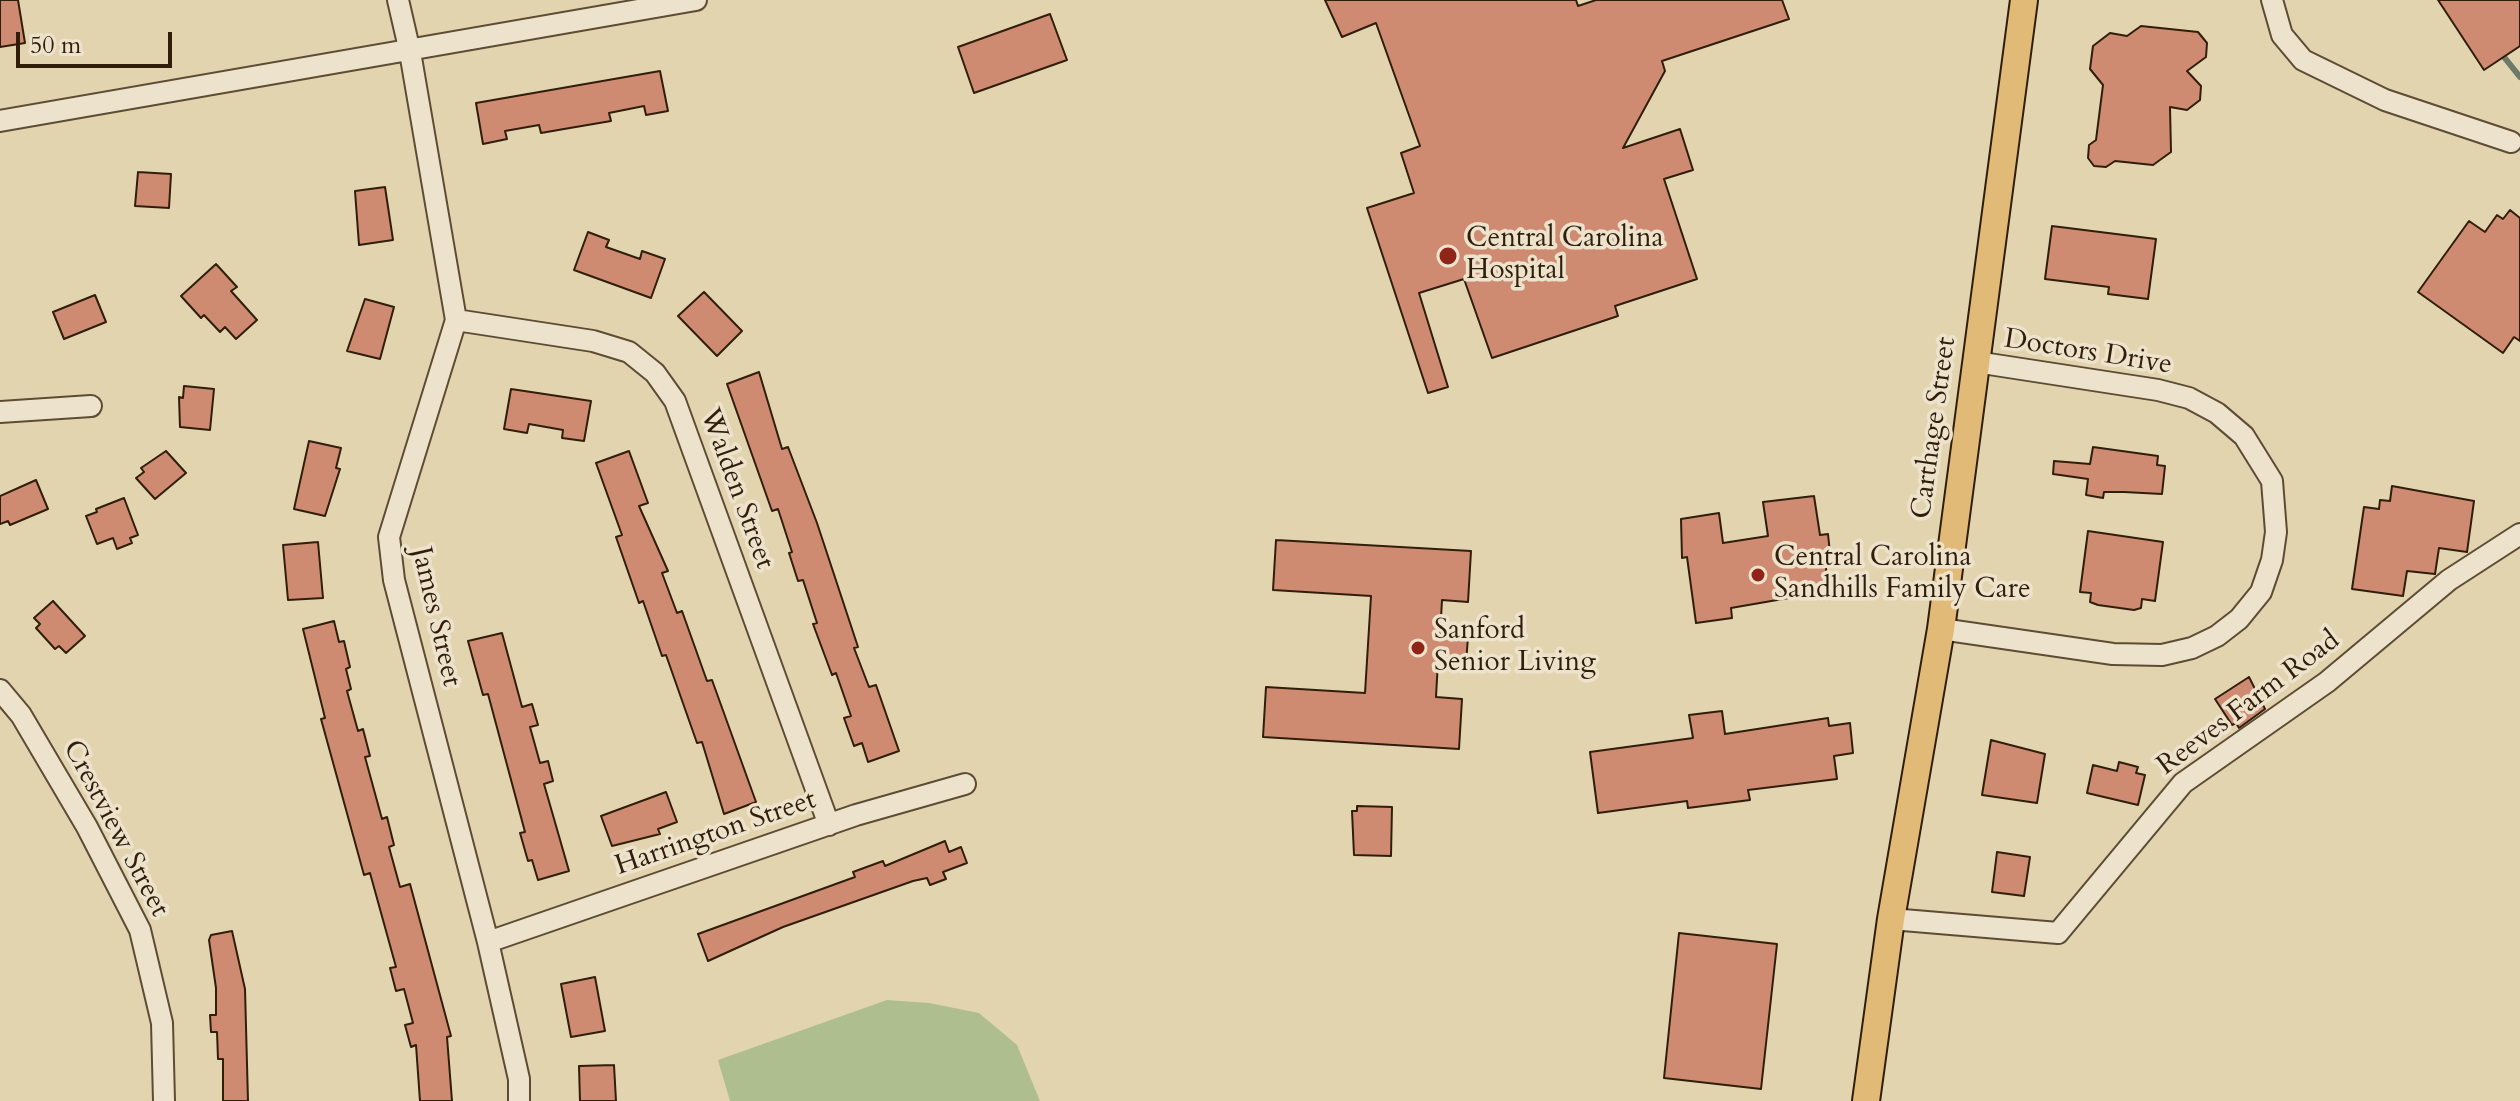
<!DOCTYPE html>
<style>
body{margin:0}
#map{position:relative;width:2520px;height:1101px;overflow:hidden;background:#e3d4b0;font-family:Cardo,serif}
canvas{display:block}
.scale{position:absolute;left:16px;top:32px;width:156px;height:36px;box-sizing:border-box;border:4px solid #301e0b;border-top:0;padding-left:10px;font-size:24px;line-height:28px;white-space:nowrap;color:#301e0b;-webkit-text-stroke:6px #ede3cc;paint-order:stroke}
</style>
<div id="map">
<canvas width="2520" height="1101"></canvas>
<div class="scale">50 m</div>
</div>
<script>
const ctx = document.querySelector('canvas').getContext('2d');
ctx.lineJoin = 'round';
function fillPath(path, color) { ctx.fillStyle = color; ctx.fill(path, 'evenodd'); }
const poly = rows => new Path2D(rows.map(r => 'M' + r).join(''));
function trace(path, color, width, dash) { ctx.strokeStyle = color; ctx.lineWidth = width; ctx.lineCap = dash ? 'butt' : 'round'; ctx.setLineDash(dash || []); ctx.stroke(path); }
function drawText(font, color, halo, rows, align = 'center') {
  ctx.font = font + ' Cardo,serif'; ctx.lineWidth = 7; ctx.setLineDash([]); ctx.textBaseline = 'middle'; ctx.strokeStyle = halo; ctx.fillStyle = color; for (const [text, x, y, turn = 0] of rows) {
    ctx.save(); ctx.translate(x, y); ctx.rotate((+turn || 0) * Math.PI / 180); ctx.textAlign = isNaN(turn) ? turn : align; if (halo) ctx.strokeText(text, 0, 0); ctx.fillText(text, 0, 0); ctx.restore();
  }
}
fillPath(poly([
 [887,1000,929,1003,979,1013,1017,1045,1040,1101,730,1101,718,1060]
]), '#afbe8f');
trace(poly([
 [2500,52,2520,77]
]), '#6d7a69', 6);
const building = poly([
 [0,0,18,0,25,43,0,47,0,0],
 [1325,0,1576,0,1578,6,1596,0,1782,0,1789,19,1662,61,1665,71,1623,148,1680,129,1693,170,1664,179,1697,279,1615,306,1618,316,1492,358,1464,279,1419,293,1448,387,1428,393,1367,208,1414,193,1401,153,1420,146,1376,23,1342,37,1325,0],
 [2438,0,2520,0,2520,46,2484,70,2438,0],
 [1050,14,1067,60,974,93,958,47,1050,14],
 [2141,26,2198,32,2207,43,2206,57,2187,71,2201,86,2200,100,2187,110,2170,107,2171,152,2153,165,2115,161,2106,167,2094,166,2088,158,2089,145,2096,140,2103,85,2090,69,2093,46,2110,33,2127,36,2141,26],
 [660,71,668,111,646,115,644,106,609,113,611,121,564,129,541,133,539,125,505,131,507,139,483,144,476,103,660,71],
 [138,172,171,174,169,208,135,206,138,172],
 [385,187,393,240,359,245,355,191,385,187],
 [2510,210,2520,218,2520,341,2514,337,2503,353,2418,292,2469,221,2485,232,2497,215,2503,219,2510,210],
 [2052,226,2156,239,2148,299,2108,294,2109,287,2045,279,2052,226],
 [588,232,609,240,606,247,640,259,642,251,665,259,651,298,574,270,588,232],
 [216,264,237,287,231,291,257,320,236,339,225,327,220,332,204,315,201,318,181,296,216,264],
 [704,292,742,331,717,356,678,316,704,292],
 [95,295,106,322,64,339,53,312,95,295],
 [365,299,394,307,380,359,347,351,365,299],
 [759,372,782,449,788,447,817,523,858,647,854,648,869,687,876,685,899,751,868,762,862,743,854,746,844,718,851,716,836,673,832,675,813,624,817,623,803,580,798,581,789,553,792,552,778,509,772,511,727,384,759,372],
 [184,386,214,389,210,430,180,427,179,397,183,398,184,386],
 [511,389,591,401,584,441,562,438,563,430,529,424,527,433,504,429,511,389],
 [309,441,341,448,336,468,340,469,325,516,294,509,309,441],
 [2093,447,2158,456,2157,465,2165,466,2162,494,2124,492,2104,492,2103,498,2086,495,2088,479,2053,474,2054,461,2090,464,2093,447],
 [166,451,186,473,155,499,136,478,144,472,141,468,166,451],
 [629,451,648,503,639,506,668,571,662,573,677,613,682,611,707,681,712,680,756,802,724,814,702,742,697,743,666,655,662,656,643,601,639,603,616,537,622,535,596,463,629,451],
 [36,480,48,509,10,525,8,521,0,524,0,496,36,480],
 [2392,486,2474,501,2467,552,2439,548,2435,574,2407,571,2403,596,2352,589,2364,507,2379,509,2380,500,2390,501,2392,486],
 [1814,496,1820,535,1828,534,1830,553,1824,554,1829,591,1731,608,1732,618,1696,623,1687,557,1682,558,1681,519,1719,513,1723,543,1768,536,1763,502,1814,496],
 [124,498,138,535,130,538,132,543,117,549,113,538,97,544,86,516,97,512,96,509,124,498],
 [2088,531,2163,542,2155,601,2142,599,2141,608,2134,610,2098,605,2090,602,2091,593,2080,592,2088,531],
 [1276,540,1471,551,1468,602,1442,600,1440,636,1468,637,1466,663,1438,661,1436,697,1462,699,1459,749,1263,737,1266,687,1365,693,1371,596,1273,590,1276,540],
 [318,542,323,598,288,600,283,545,318,542],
 [53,601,85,636,66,653,59,646,55,649,36,628,40,624,34,618,53,601],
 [334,621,339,642,344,641,350,667,346,669,351,689,347,691,358,731,363,729,370,756,365,757,382,819,387,817,394,845,389,847,400,887,410,884,451,1036,447,1037,452,1101,420,1101,416,1045,411,1047,405,1025,413,1023,404,989,396,991,390,968,396,967,370,873,364,875,321,719,325,718,303,629,334,621],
 [502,633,522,707,532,704,538,725,530,727,540,763,548,761,553,781,544,784,569,871,538,880,532,860,528,861,520,833,525,832,488,694,483,695,468,641,502,633],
 [2249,677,2265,709,2239,728,2236,723,2232,725,2215,699,2249,677],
 [1722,711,1725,734,1828,718,1829,726,1850,723,1853,753,1834,756,1837,779,1748,790,1750,800,1688,808,1687,801,1598,813,1590,752,1693,738,1689,715,1722,711],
 [1991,740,2045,754,2037,803,1982,795,1991,740],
 [2119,762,2138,767,2136,773,2145,775,2138,805,2087,793,2093,765,2117,771,2119,762],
 [666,792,677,822,658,829,660,834,612,846,601,816,666,792],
 [1357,806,1392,807,1391,856,1354,855,1352,811,1357,811,1357,806],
 [945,841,949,852,961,847,967,863,943,872,946,879,930,885,927,878,913,881,783,927,708,961,698,934,855,877,853,872,883,861,885,866,945,841],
 [1997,852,2030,857,2024,896,1992,892,1997,852],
 [232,931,245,989,248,1101,223,1101,223,1059,218,1059,217,1032,211,1032,210,1015,216,1015,216,988,209,940,211,935,232,931],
 [1679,933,1777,944,1761,1089,1664,1078,1679,933],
 [595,977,605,1031,571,1037,561,984,595,977],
 [614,1065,616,1101,580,1101,579,1066,614,1065]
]);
fillPath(building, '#ce8b72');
trace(building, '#301e0b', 2);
const minor = poly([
 [398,0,410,52,456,320,389,537,394,580,488,942,519,1079,519,1101],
 [2272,0,2282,35,2303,60,2385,100,2511,142],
 [0,121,696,0],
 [456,320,593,341,629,352,655,373,675,401,829,825],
 [0,412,91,406],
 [1941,629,2113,654,2162,655,2192,648,2217,636,2239,619,2261,592,2272,560,2276,532,2272,481,2244,436,2217,413,2189,398,2158,390,1976,362],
 [0,690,21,715,87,827,140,930,162,1023,164,1101],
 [1891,919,2058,933,2183,783,2327,682,2449,580,2520,534],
 [488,942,856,815,965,784]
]);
const major = poly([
 [1866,1101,1891,919,1941,629,2024,0]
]);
trace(minor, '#5d4c34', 24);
trace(major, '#301e0b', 30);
trace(minor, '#ede3cc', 20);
trace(major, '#e2ba78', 26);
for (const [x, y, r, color] of [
 [1448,256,10,"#8f2418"],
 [1758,575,8,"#8f2418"],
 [1418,648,8,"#8f2418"]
]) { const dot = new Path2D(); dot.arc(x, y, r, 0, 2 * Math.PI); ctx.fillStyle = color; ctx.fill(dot); trace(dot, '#ede3cc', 3); }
drawText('28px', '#301e0b', '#ede3cc', [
 ["Central Carolina",1466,240],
 ["Hospital",1466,272],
 ["Central Carolina",1774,559],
 ["Sandhills Family Care",1774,591],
 ["Sanford",1434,632],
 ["Senior Living",1434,664]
], 'left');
drawText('28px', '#301e0b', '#ede3cc', [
 ["Doctors Drive",2088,353,9],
 ["Carthage Street",1935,428,-82],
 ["Walden Street",736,489,70],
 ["James Street",435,617,77],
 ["Reeves Farm Road",2249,704,-37],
 ["Crestview Street",115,829,62],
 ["Harrington Street",716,834,-19]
]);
</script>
